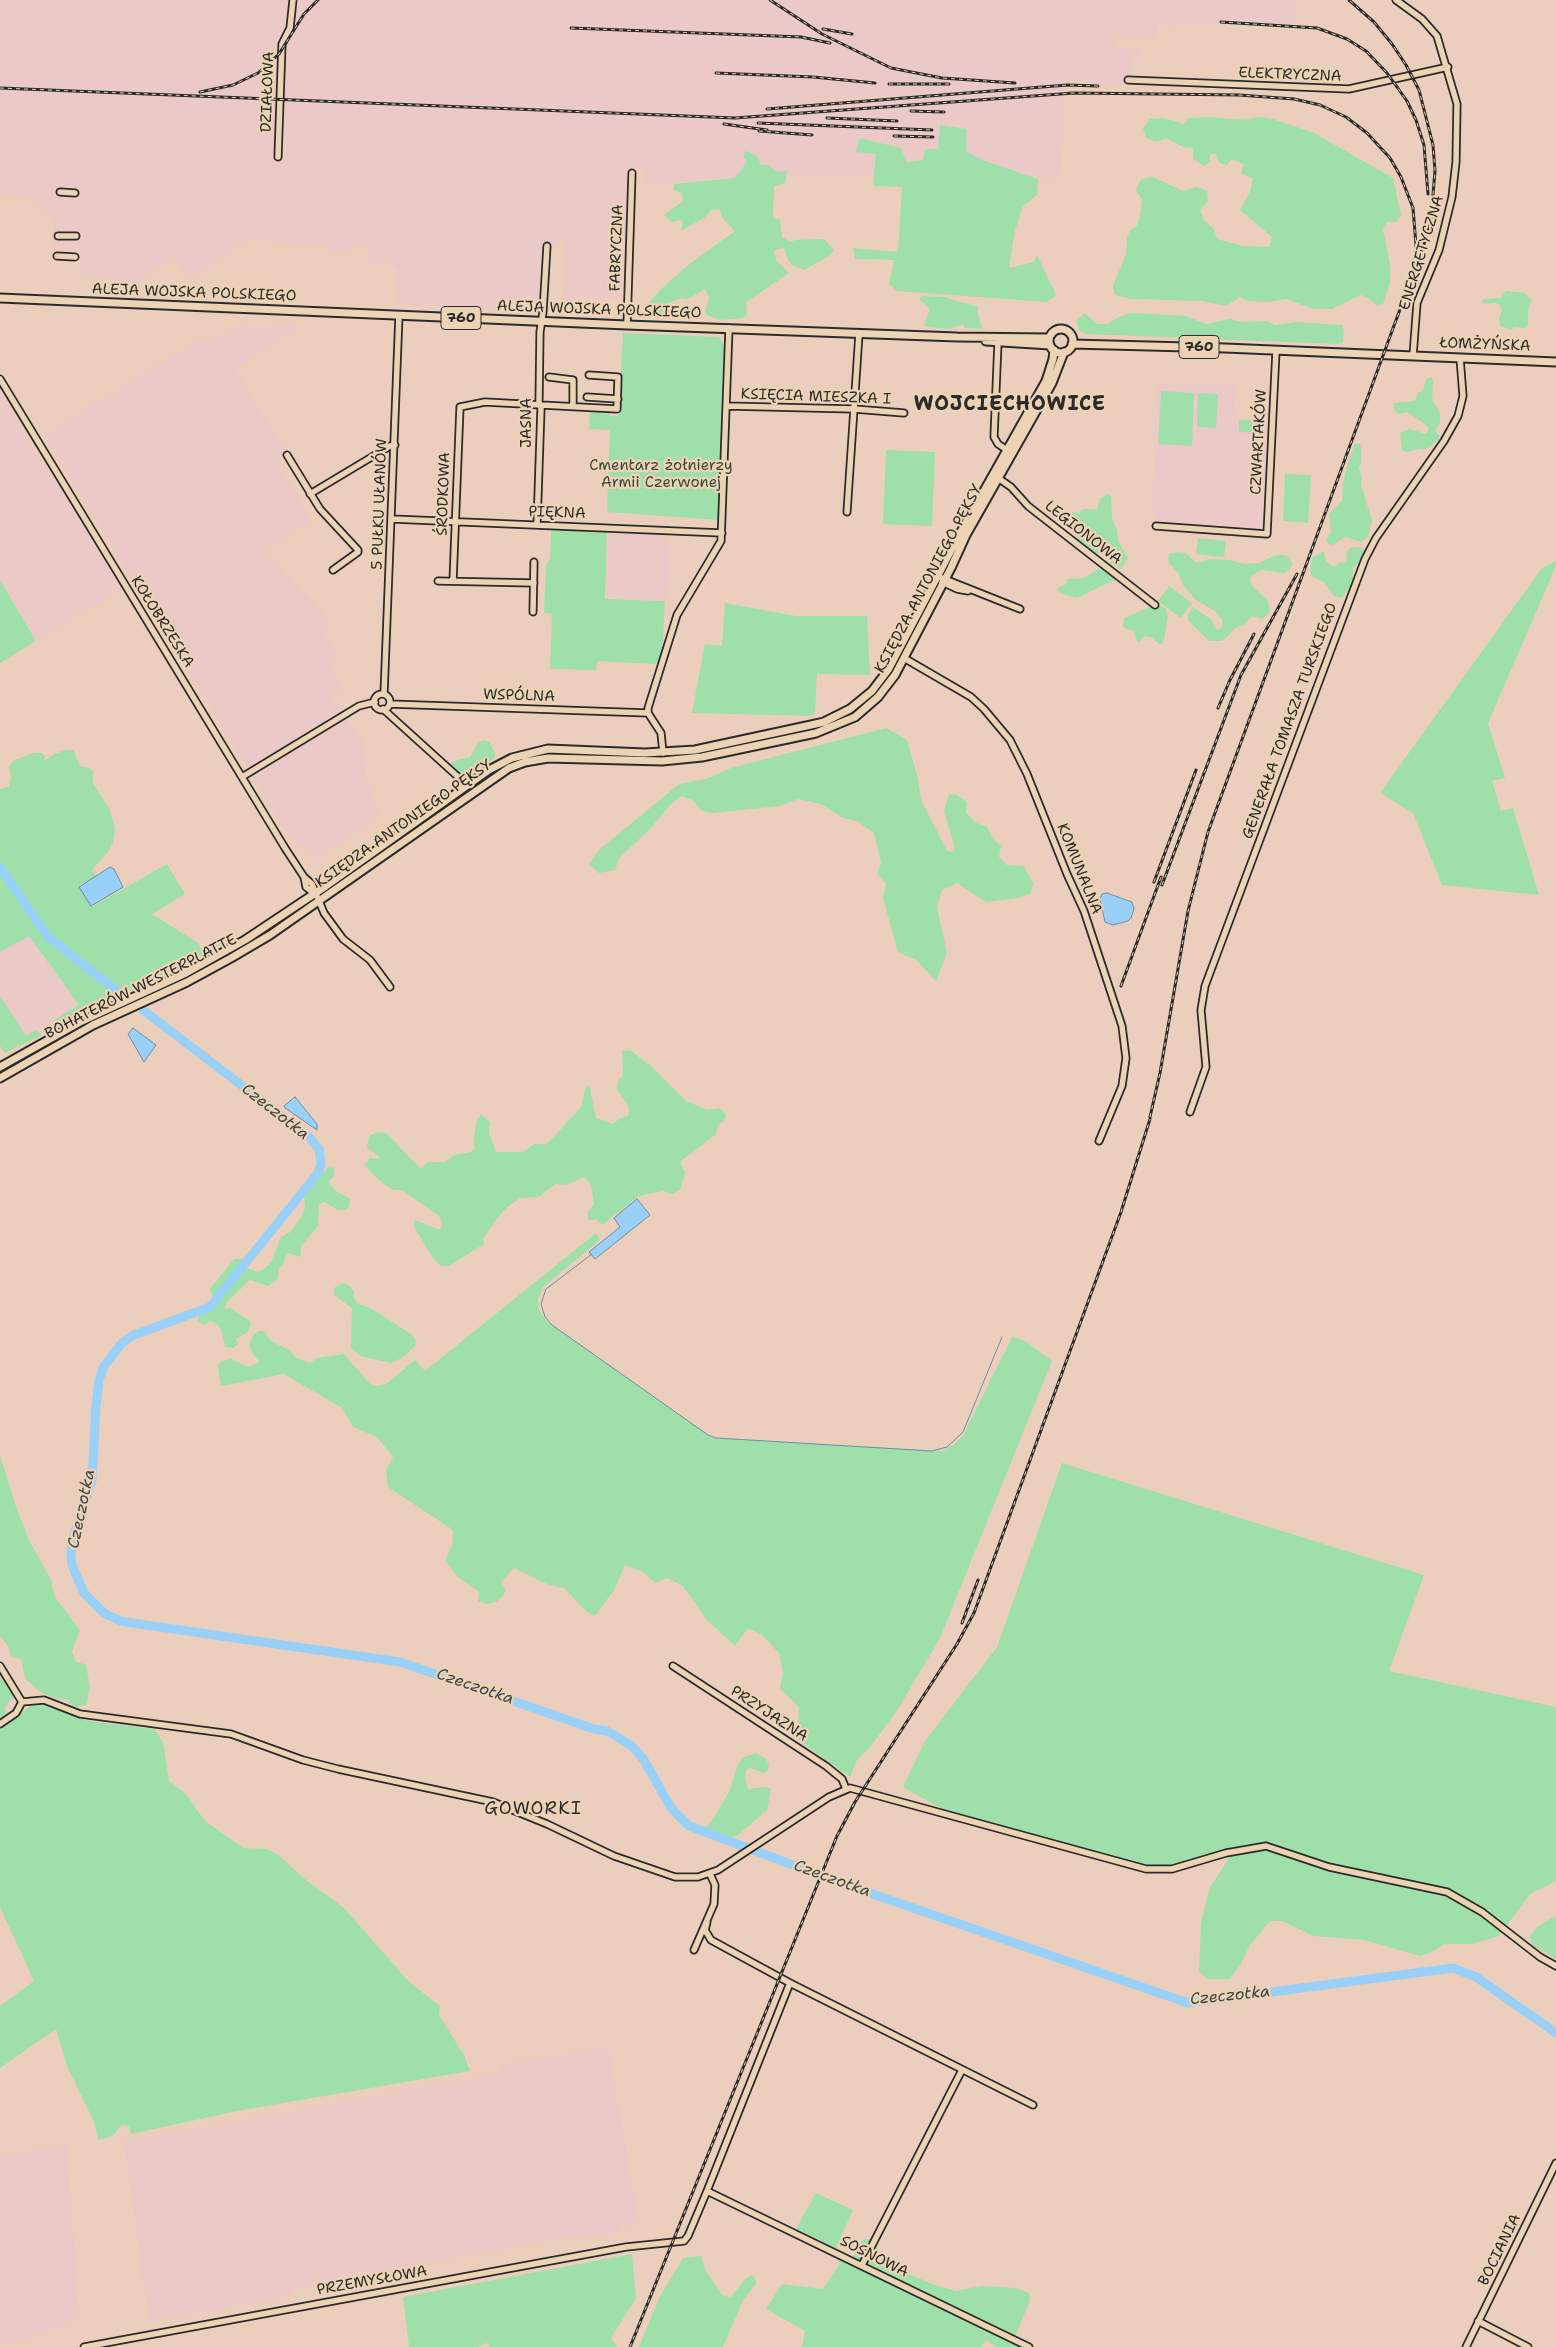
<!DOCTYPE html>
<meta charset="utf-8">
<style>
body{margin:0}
canvas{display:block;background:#ebcebc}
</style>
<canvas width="1556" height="2347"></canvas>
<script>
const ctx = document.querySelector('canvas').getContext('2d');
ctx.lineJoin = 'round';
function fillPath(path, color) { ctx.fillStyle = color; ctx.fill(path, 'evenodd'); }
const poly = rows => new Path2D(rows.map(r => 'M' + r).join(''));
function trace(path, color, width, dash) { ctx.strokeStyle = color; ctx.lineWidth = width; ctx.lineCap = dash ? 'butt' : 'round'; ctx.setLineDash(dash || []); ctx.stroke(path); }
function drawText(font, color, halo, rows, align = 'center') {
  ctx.font = font + ' "Shantell Sans",sans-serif'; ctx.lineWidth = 4.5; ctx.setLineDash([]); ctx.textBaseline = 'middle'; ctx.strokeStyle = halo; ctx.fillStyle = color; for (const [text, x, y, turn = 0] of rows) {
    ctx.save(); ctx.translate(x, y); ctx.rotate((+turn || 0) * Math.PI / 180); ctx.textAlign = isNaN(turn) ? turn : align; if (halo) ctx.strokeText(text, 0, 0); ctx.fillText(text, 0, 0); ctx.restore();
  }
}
fillPath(poly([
 [0,0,1296,0,1294,26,1181,22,1180,26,1158,25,1157,39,1115,36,1115,47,1139,49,1138,58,1132,57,1130,85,1065,82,1061,177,755,175,646,184,644,171,642,168,632,168,624,298,579,296,578,301,563,301,564,241,545,246,541,307,537,307,537,311,396,305,398,270,392,265,369,264,368,246,353,246,345,251,328,251,328,245,250,240,187,279,173,258,117,293,112,293,113,276,81,274,79,250,53,249,55,221,32,196,0,194],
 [979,90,751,109,750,109,834,99],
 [242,325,250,325,249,329,268,330,268,326,299,327,235,368,288,455,277,462,311,521,264,550,314,601,331,627,323,633,336,655,327,662,343,689,331,697,361,737,367,782,379,813,358,830,316,857,289,836,44,436,201,339,205,345],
 [1158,383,1235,386,1233,418,1269,420,1264,527,1261,530,1156,523,1156,515,1152,514],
 [0,390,40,460,58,483,122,589,37,640,0,578],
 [610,531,669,534,667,600,607,598],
 [29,936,79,1006,26,1036,0,996,0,952],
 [608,2048,639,2224,620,2227,620,2231,576,2239,575,2236,400,2267,390,2271,292,2290,293,2295,149,2320,124,2142,503,2073,502,2065],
 [67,2145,79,2318,20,2341,0,2344,0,2157]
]), '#eac9c6');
fillPath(poly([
 [1209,117,1244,120,1258,117,1273,119,1314,133,1393,178,1401,215,1396,222,1387,222,1383,229,1390,264,1390,283,1383,304,1377,306,1367,297,1360,295,1332,309,1314,309,1286,299,1269,302,1247,301,1240,297,1226,306,1202,301,1131,299,1115,295,1113,286,1126,254,1127,238,1130,230,1137,226,1140,216,1142,200,1136,190,1141,179,1153,177,1183,191,1197,187,1207,191,1208,201,1200,210,1204,220,1214,229,1217,239,1243,246,1269,247,1272,237,1240,210,1250,192,1253,178,1241,174,1244,164,1231,159,1227,165,1220,163,1215,153,1210,155,1210,162,1204,166,1193,159,1193,150,1191,147,1185,148,1166,138,1157,142,1146,138,1143,128,1150,119,1163,118,1184,124,1188,118],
 [940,125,966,129,966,151,982,160,1038,179,1037,195,1023,206,1015,231,1009,268,1034,262,1037,255,1056,295,1047,302,897,291,889,284,894,260,855,259,853,248,898,252,902,187,873,186,876,154,856,152,859,138,901,148,906,162,923,160,925,149,938,149],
 [746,151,755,155,759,159,760,164,768,165,777,172,786,171,787,173,785,183,774,186,773,218,780,219,782,237,790,242,795,240,824,239,834,250,831,255,804,270,792,265,788,260,784,248,776,249,774,252,777,261,789,273,746,302,747,314,743,318,719,320,707,315,705,313,709,297,705,289,688,299,681,298,667,304,664,316,656,314,653,312,655,307,650,302,660,290,688,265,735,231,724,220,719,209,712,210,704,218,681,231,683,222,681,220,672,222,664,215,683,201,682,193,673,190,674,184,735,178,747,162,744,157,744,152],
 [1506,291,1524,293,1532,300,1528,309,1528,324,1524,328,1514,327,1512,330,1500,326,1499,317,1502,311,1500,305,1495,303,1485,304,1481,301,1483,299,1501,298],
 [921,296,944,297,978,307,978,315,983,329,965,328,963,324,949,329,926,327,924,325,930,309,919,299],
 [1131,313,1186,316,1206,324,1230,319,1242,322,1267,321,1275,325,1297,322,1342,325,1344,331,1343,342,1338,344,1086,334,1080,331,1076,322,1083,314,1086,314,1097,324,1107,324,1121,316],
 [623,333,719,337,725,347,718,520,607,512,610,430,589,429,590,409,610,410,609,416,618,416],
 [1431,377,1433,381,1432,400,1440,413,1440,423,1435,431,1439,435,1439,440,1424,450,1419,449,1407,452,1402,450,1400,433,1410,429,1426,434,1429,429,1425,424,1407,412,1398,414,1394,410,1394,403,1415,401,1418,393,1423,391,1426,379],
 [1161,391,1194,393,1192,446,1158,444],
 [1198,393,1218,394,1216,428,1197,427],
 [1239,420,1263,421,1263,433,1239,432],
 [1359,443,1361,447,1361,463,1359,468,1362,477,1361,485,1372,520,1368,537,1361,542,1346,537,1332,545,1328,544,1326,539,1331,532,1329,514,1342,501,1343,485,1346,470,1354,445],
 [886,450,935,452,932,526,883,524],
 [1285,474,1311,475,1308,523,1283,521],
 [1107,494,1111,496,1112,519,1117,530,1118,541,1128,558,1121,569,1111,564,1107,555,1096,553,1078,541,1076,525,1073,520,1066,516,1072,512,1080,513,1081,510,1086,509,1097,510,1100,499],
 [551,530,607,532,605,599,665,601,662,657,656,664,597,661,596,670,550,669,552,614,544,613,546,565,550,559],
 [1198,538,1226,541,1224,557,1196,554],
 [1359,547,1365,550,1364,556,1353,568,1353,582,1342,598,1334,596,1324,582,1313,577,1310,572,1312,558,1324,551,1326,561,1332,566,1337,566,1339,562,1344,563,1347,560,1346,554,1350,548],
 [1178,552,1186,553,1195,562,1201,562,1210,559,1230,560,1244,564,1260,563,1273,556,1281,555,1287,556,1292,563,1290,569,1285,573,1262,570,1251,576,1250,581,1254,588,1268,601,1270,610,1267,615,1262,619,1252,616,1243,626,1236,627,1226,638,1221,641,1209,641,1188,620,1188,615,1193,607,1212,620,1214,627,1219,630,1223,626,1222,619,1215,611,1196,600,1183,585,1179,574,1169,563,1168,558,1170,553],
 [1556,561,1556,566,1488,723,1505,778,1492,781,1501,811,1513,808,1539,895,1442,885,1413,813,1380,793,1542,568],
 [1100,568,1113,576,1114,580,1077,598,1062,594,1057,590,1060,586,1065,585,1068,579,1083,578],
 [0,580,36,641,0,663],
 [1169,586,1192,603,1181,618,1158,601],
 [725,603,796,616,867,616,870,675,817,674,815,714,810,716,692,713,705,644,722,646],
 [1157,604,1165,608,1168,616,1164,640,1162,644,1159,644,1151,637,1145,636,1139,642,1136,640,1135,632,1123,627,1124,618],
 [886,728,907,740,917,775,921,800,947,851,953,852,955,848,944,811,949,794,957,795,967,802,966,812,974,822,987,827,993,839,1001,846,999,857,1007,865,1024,866,1033,883,1031,893,1019,898,986,902,957,883,942,890,937,907,947,953,936,981,916,960,898,952,883,898,886,883,877,874,881,862,874,833,857,821,843,818,821,804,798,799,780,806,712,813,702,811,692,800,682,796,671,804,650,829,619,858,615,870,599,873,589,864,599,850,679,784,706,779,731,768],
 [483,740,489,742,494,751,495,756,492,760,466,776,458,774,450,767,449,764,458,760,470,757,478,743],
 [66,750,73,750,80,766,89,768,93,772,93,783,110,810,115,829,113,842,108,852,92,870,96,876,80,885,93,906,167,864,185,894,152,914,198,943,202,951,225,942,200,957,57,1026,54,1020,79,1005,29,936,0,952,0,789,9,787,11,778,9,767,13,761,33,753,42,753,45,757,44,761,54,754],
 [0,996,26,1036,36,1030,42,1035,5,1053,0,1046],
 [630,1050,652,1067,686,1101,708,1110,719,1108,726,1114,724,1121,718,1125,716,1134,680,1162,685,1173,680,1190,672,1194,663,1191,639,1196,602,1225,596,1219,589,1220,587,1213,594,1204,591,1185,585,1177,566,1185,555,1184,539,1197,520,1198,505,1209,491,1227,483,1239,484,1244,449,1266,441,1266,432,1257,413,1225,415,1220,437,1229,441,1229,442,1223,439,1216,402,1190,393,1190,380,1181,364,1165,370,1158,379,1159,379,1156,367,1148,369,1136,377,1132,386,1133,421,1169,428,1162,445,1162,454,1155,471,1152,475,1148,474,1137,477,1119,481,1114,490,1122,489,1133,496,1152,523,1152,534,1144,547,1144,581,1107,585,1090,589,1085,596,1118,613,1124,620,1118,628,1116,629,1111,627,1103,617,1090,618,1082,623,1075,622,1051],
 [332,1167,334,1170,334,1175,328,1182,336,1191,350,1199,349,1207,345,1210,338,1210,324,1202,319,1204,318,1226,301,1246,301,1254,299,1257,289,1253,285,1257,284,1263,279,1269,277,1280,268,1286,250,1280,229,1300,224,1307,225,1309,231,1308,251,1322,248,1332,236,1339,238,1344,233,1348,225,1347,221,1329,216,1323,210,1321,204,1325,198,1322,199,1314,205,1314,215,1304,210,1289,234,1259,242,1259,246,1268,258,1272,265,1268,271,1262,281,1237,290,1232,301,1218,305,1208,304,1198,307,1192,327,1168],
 [596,1233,600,1240,543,1287,538,1299,539,1310,546,1321,712,1438,941,1451,954,1445,964,1434,1012,1337,1025,1341,1052,1361,940,1638,898,1709,871,1746,857,1760,850,1777,797,1739,799,1707,780,1689,783,1673,779,1653,763,1636,748,1628,735,1646,707,1620,683,1586,667,1578,655,1583,643,1572,625,1565,614,1590,595,1616,587,1612,564,1588,549,1585,514,1568,501,1582,506,1590,503,1596,496,1602,486,1604,478,1601,479,1592,458,1577,445,1561,452,1545,453,1530,388,1487,386,1471,393,1457,377,1437,353,1427,342,1408,284,1374,221,1386,218,1366,221,1361,231,1359,249,1367,260,1362,253,1354,249,1344,254,1334,259,1331,264,1331,271,1341,289,1350,296,1358,310,1363,317,1358,344,1354,370,1384,377,1386,386,1384,415,1360,425,1371],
 [342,1283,347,1284,354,1291,354,1298,357,1303,372,1309,411,1334,416,1341,415,1346,402,1358,391,1363,360,1356,351,1348,352,1308,334,1295,334,1288],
 [0,1455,16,1507,29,1540,51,1580,55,1597,80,1630,72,1651,75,1661,86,1665,90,1687,86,1705,75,1707,67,1700,54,1698,39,1691,25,1678,21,1659,11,1657,9,1648,0,1635],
 [1062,1463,1424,1575,1389,1671,1556,1707,1556,1881,1530,1894,1499,1936,1472,1944,1444,1944,1434,1951,1420,1956,1364,1940,1313,1936,1282,1921,1270,1921,1250,1945,1241,1964,1230,1979,1209,1979,1199,1972,1201,1923,1209,1889,1231,1855,1225,1849,1182,1864,1145,1866,944,1810,903,1787,925,1741,997,1647],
 [0,1677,14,1696,5,1707,6,1713,0,1718],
 [43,1703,88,1721,154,1729,163,1742,169,1781,187,1795,204,1820,243,1848,267,1849,280,1856,302,1877,344,1908,409,1982,440,2006,439,2015,464,2055,470,2071,237,2111,131,2134,129,2126,122,2125,112,2136,98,2140,94,2122,67,2066,56,2029,0,2068,0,2006,34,1981,0,1907,0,1729,29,1707],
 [756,1753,766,1759,769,1764,768,1771,763,1773,751,1768,747,1769,745,1774,746,1782,748,1789,766,1787,771,1789,767,1810,738,1835,727,1838,709,1832,705,1829,714,1818,730,1790,738,1764,744,1757],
 [1556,1916,1556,1959,1533,1945,1529,1937,1538,1926],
 [816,2193,853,2210,836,2248,853,2257,862,2240,870,2239,894,2268,935,2285,956,2291,981,2286,1016,2288,1029,2293,1030,2300,1013,2342,1023,2347,996,2347,986,2340,981,2347,802,2347,805,2331,766,2309,782,2284,823,2289,840,2263,822,2241,796,2229],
 [632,2254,636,2298,611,2338,617,2347,490,2347,487,2343,477,2347,409,2347,403,2297],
 [701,2256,706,2271,722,2295,731,2297,746,2278,752,2275,755,2278,756,2284,743,2300,723,2347,639,2347,659,2298,683,2258]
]), '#9fe0aa');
const water = poly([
 [110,867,114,869,123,887,91,906,79,887,110,867],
 [1107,893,1132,902,1134,909,1131,918,1128,921,1113,925,1105,922,1100,899,1102,894,1107,893],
 [133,1028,156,1045,144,1062,128,1034,133,1028],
 [295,1097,317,1124,317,1130,285,1108,284,1106,295,1097],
 [637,1199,650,1215,595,1259,589,1252,620,1227,614,1218,637,1199]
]);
fillPath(water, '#99d0f8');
trace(water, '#6d8ea6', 1);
trace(poly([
 [592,1254,546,1289,541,1304,545,1317,552,1325,708,1435,716,1438,932,1451,947,1447,963,1432,1002,1337]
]), '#6d8ea6', 1);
trace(poly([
 [0,867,47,936,122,995],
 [143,1010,308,1136,319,1149,321,1164,318,1173,210,1307,134,1335,122,1343,104,1366,99,1380,96,1406,92,1481,72,1540,71,1553,72,1565,84,1593,104,1613,120,1621,132,1623,400,1662,594,1729,607,1731,632,1746,644,1760,671,1808,689,1826,838,1882,1188,2003,1453,1968,1476,1977,1556,2033]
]), '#99d0f8', 9);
const minor = poly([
 [1396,0,1422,19,1437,36,1457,104,1456,162,1452,197,1439,250,1417,303,1413,356],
 [1128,80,1349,89,1448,67],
 [278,157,282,44,290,28,293,0],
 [60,192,75,193],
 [58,236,76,236],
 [57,256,75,257],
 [627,325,632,173],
 [998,342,994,437,998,444,1007,450],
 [549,377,573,380,573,405],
 [0,379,285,848,304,877,312,884,324,913,343,939,370,960,390,987],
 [587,397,618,399],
 [726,406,854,409,904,413],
 [287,455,320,509,358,550,358,552,333,570],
 [998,478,1011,487,1028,506,1155,605],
 [310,494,390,446,395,445],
 [847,512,859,334],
 [392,519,722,533],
 [537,525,541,408,539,403,540,332,543,312,547,246],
 [1156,526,1267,534,1276,351],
 [937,576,1020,609],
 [438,581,534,583],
 [453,581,460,407,485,402,617,409,618,377,589,375],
 [942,582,957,589,968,591],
 [533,612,534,562],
 [904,658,971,697,984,709,1010,740,1027,774,1067,874,1084,911,1122,1026,1126,1058,1122,1086,1099,1141],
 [384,694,399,315],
 '374 702a8 8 0 1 1 16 0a8 8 0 1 1-16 0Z',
 [390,704,648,713],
 [383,709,467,785],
 [663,753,661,733,648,713,648,708,677,615,721,541,729,328],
 [242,777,359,706,375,702],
 [304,877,306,887,315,894],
 [1190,1112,1206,1067,1201,1010,1205,986,1365,559,1376,538,1444,441,1458,416,1463,396,1460,358],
 [0,1666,22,1702,16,1713,0,1724],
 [673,1666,826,1766,842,1779,846,1789],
 [22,1702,44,1700,80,1714,231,1734,303,1760,338,1769,493,1802,547,1824,614,1856,675,1877,698,1877,718,1870,829,1797,850,1788,1146,1869,1172,1869,1226,1853,1266,1846,1329,1867,1447,1892,1482,1912,1540,1957,1556,1966],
 [694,1950,714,1904,715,1885,710,1874],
 [790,1983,1033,2105],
 [707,2191,1029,2347],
 [862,2265,962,2070],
 [1478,2321,1528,2347],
 [84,2347,626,2247,684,2241,688,2236,707,2191,790,1983,711,1940,705,1930,707,1922],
 [1466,2347,1556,2163]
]);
const major = poly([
 [0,298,627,325,957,337,1049,338],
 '1049 341a12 12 0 1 1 24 0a12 12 0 1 1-24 0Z',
 [986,341,1050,345],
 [1072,344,1225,348,1556,362],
 [0,1067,82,1021,186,973,245,940,326,886,489,770,512,758,548,749,645,753,695,750,811,725,824,722,850,709,872,691,888,670,958,537,1046,381,1053,359,1054,350],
 [0,1078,93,1025,187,982,231,958,270,935,509,768,525,762,548,758,662,761,702,757,816,733,855,717,878,697,895,675,951,568,966,535,1052,383,1064,352]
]);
trace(minor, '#2b2b2b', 9);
trace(major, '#2b2b2b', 11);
trace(minor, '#ebd3b3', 5.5);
trace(major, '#ebd3b3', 7);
const rail = poly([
 [770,0,822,34,891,68,942,78,1015,83],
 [1221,22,1317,28,1347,39,1366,51,1387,73,1407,101,1416,120,1424,145,1428,194],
 [571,28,801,37,830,43],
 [823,29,852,34],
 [716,73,813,77,875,83],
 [889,84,949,84],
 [0,88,735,118,1074,93,1239,95,1294,99,1320,105,1346,117,1367,133,1390,158,1401,177,1413,208,1416,245,1413,271],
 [200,92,233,85,258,73,279,54,304,14,318,0],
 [767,109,1067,85,1098,86],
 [911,111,944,112],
 [827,118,897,121],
 [758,123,932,130],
 [724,124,767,130],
 [759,131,812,135],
 [894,136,933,137],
 [1218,708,1230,680,1254,634],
 [1154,882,1196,770],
 [1162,885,1241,675,1297,574],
 [1121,986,1161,877],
 [1150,1117,1160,1073,1188,911,1208,832,1424,244,1431,218,1435,171,1433,145,1419,90,1406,65,1392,44,1374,22,1349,0],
 [962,1623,978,1580],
 [630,2347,837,1836,855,1802,957,1644,974,1613,1121,1212,1150,1119]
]);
trace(rail, '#2b2b2b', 3);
trace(rail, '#ebd3b3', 1, [4]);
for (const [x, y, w] of [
 [461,318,40],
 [1199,347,40]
]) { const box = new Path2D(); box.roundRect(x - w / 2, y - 11.5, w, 23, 4); ctx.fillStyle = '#ebd3b3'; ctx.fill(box); trace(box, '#2b2b2b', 1); }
drawText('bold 14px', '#2b2b2b', null, [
 ["760",461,318],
 ["760",1199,347]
]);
drawText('15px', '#2b2b2b', '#ebd3b3', [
 ["ELEKTRYCZNA",1290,75,2],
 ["DZIAŁOWA",268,92,-88],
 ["FABRYCZNA",617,248,-88],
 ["ENERGETYCZNA",1422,253,-73],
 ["ALEJA WOJSKA POLSKIEGO",194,293,2],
 ["ALEJA WOJSKA POLSKIEGO",599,310,2],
 ["ŁOMŻYŃSKA",1485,345,2],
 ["KSIĘCIA MIESZKA I",816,397,2],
 ["JASNA",527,423,-90],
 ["CZWARTAKÓW",1259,442,-87],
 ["ŚRODKOWA",444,494,-88],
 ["5 PUŁKU UŁANÓW",380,504,-88],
 ["PIĘKNA",557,513,2],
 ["LEGIONOWA",1083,533,38],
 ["KSIĘDZA ANTONIEGO PĘKSY",929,579,-62],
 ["KOŁOBRZESKA",162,622,58],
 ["WSPÓLNA",519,696,2],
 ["GENERAŁA TOMASZA TURSKIEGO",1290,721,-70],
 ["KSIĘDZA ANTONIEGO PĘKSY",404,824,-35],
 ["KOMUNALNA",1079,869,68],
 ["BOHATERÓW WESTERPLATTE",141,987,-27],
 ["PRZYJAZNA",769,1714,33],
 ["BOCIANIA",1500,2250,-64],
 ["SOSNOWA",874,2257,27],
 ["PRZEMYSŁOWA",372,2281,-10]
]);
drawText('15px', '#3c463e', '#ebd3b3', [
 ["Cmentarz żołnierzy",661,466],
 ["Armii Czerwonej",661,483]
]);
drawText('italic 16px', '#3c444a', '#ebd3b3', [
 ["Czeczotka",275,1112,38],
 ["Czeczotka",82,1509,-78],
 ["Czeczotka",475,1687,19],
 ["Czeczotka",832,1879,20],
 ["Czeczotka",1230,1996,-6]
]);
ctx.letterSpacing = '1px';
drawText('18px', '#2b2b2b', '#ebd3b3', [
 ["GOWORKI",533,1809]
]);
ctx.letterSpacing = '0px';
ctx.letterSpacing = '1px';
drawText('bold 20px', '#2b2b2b', '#ebd3b3', [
 ["WOJCIECHOWICE",1010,405]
]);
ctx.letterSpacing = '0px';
</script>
